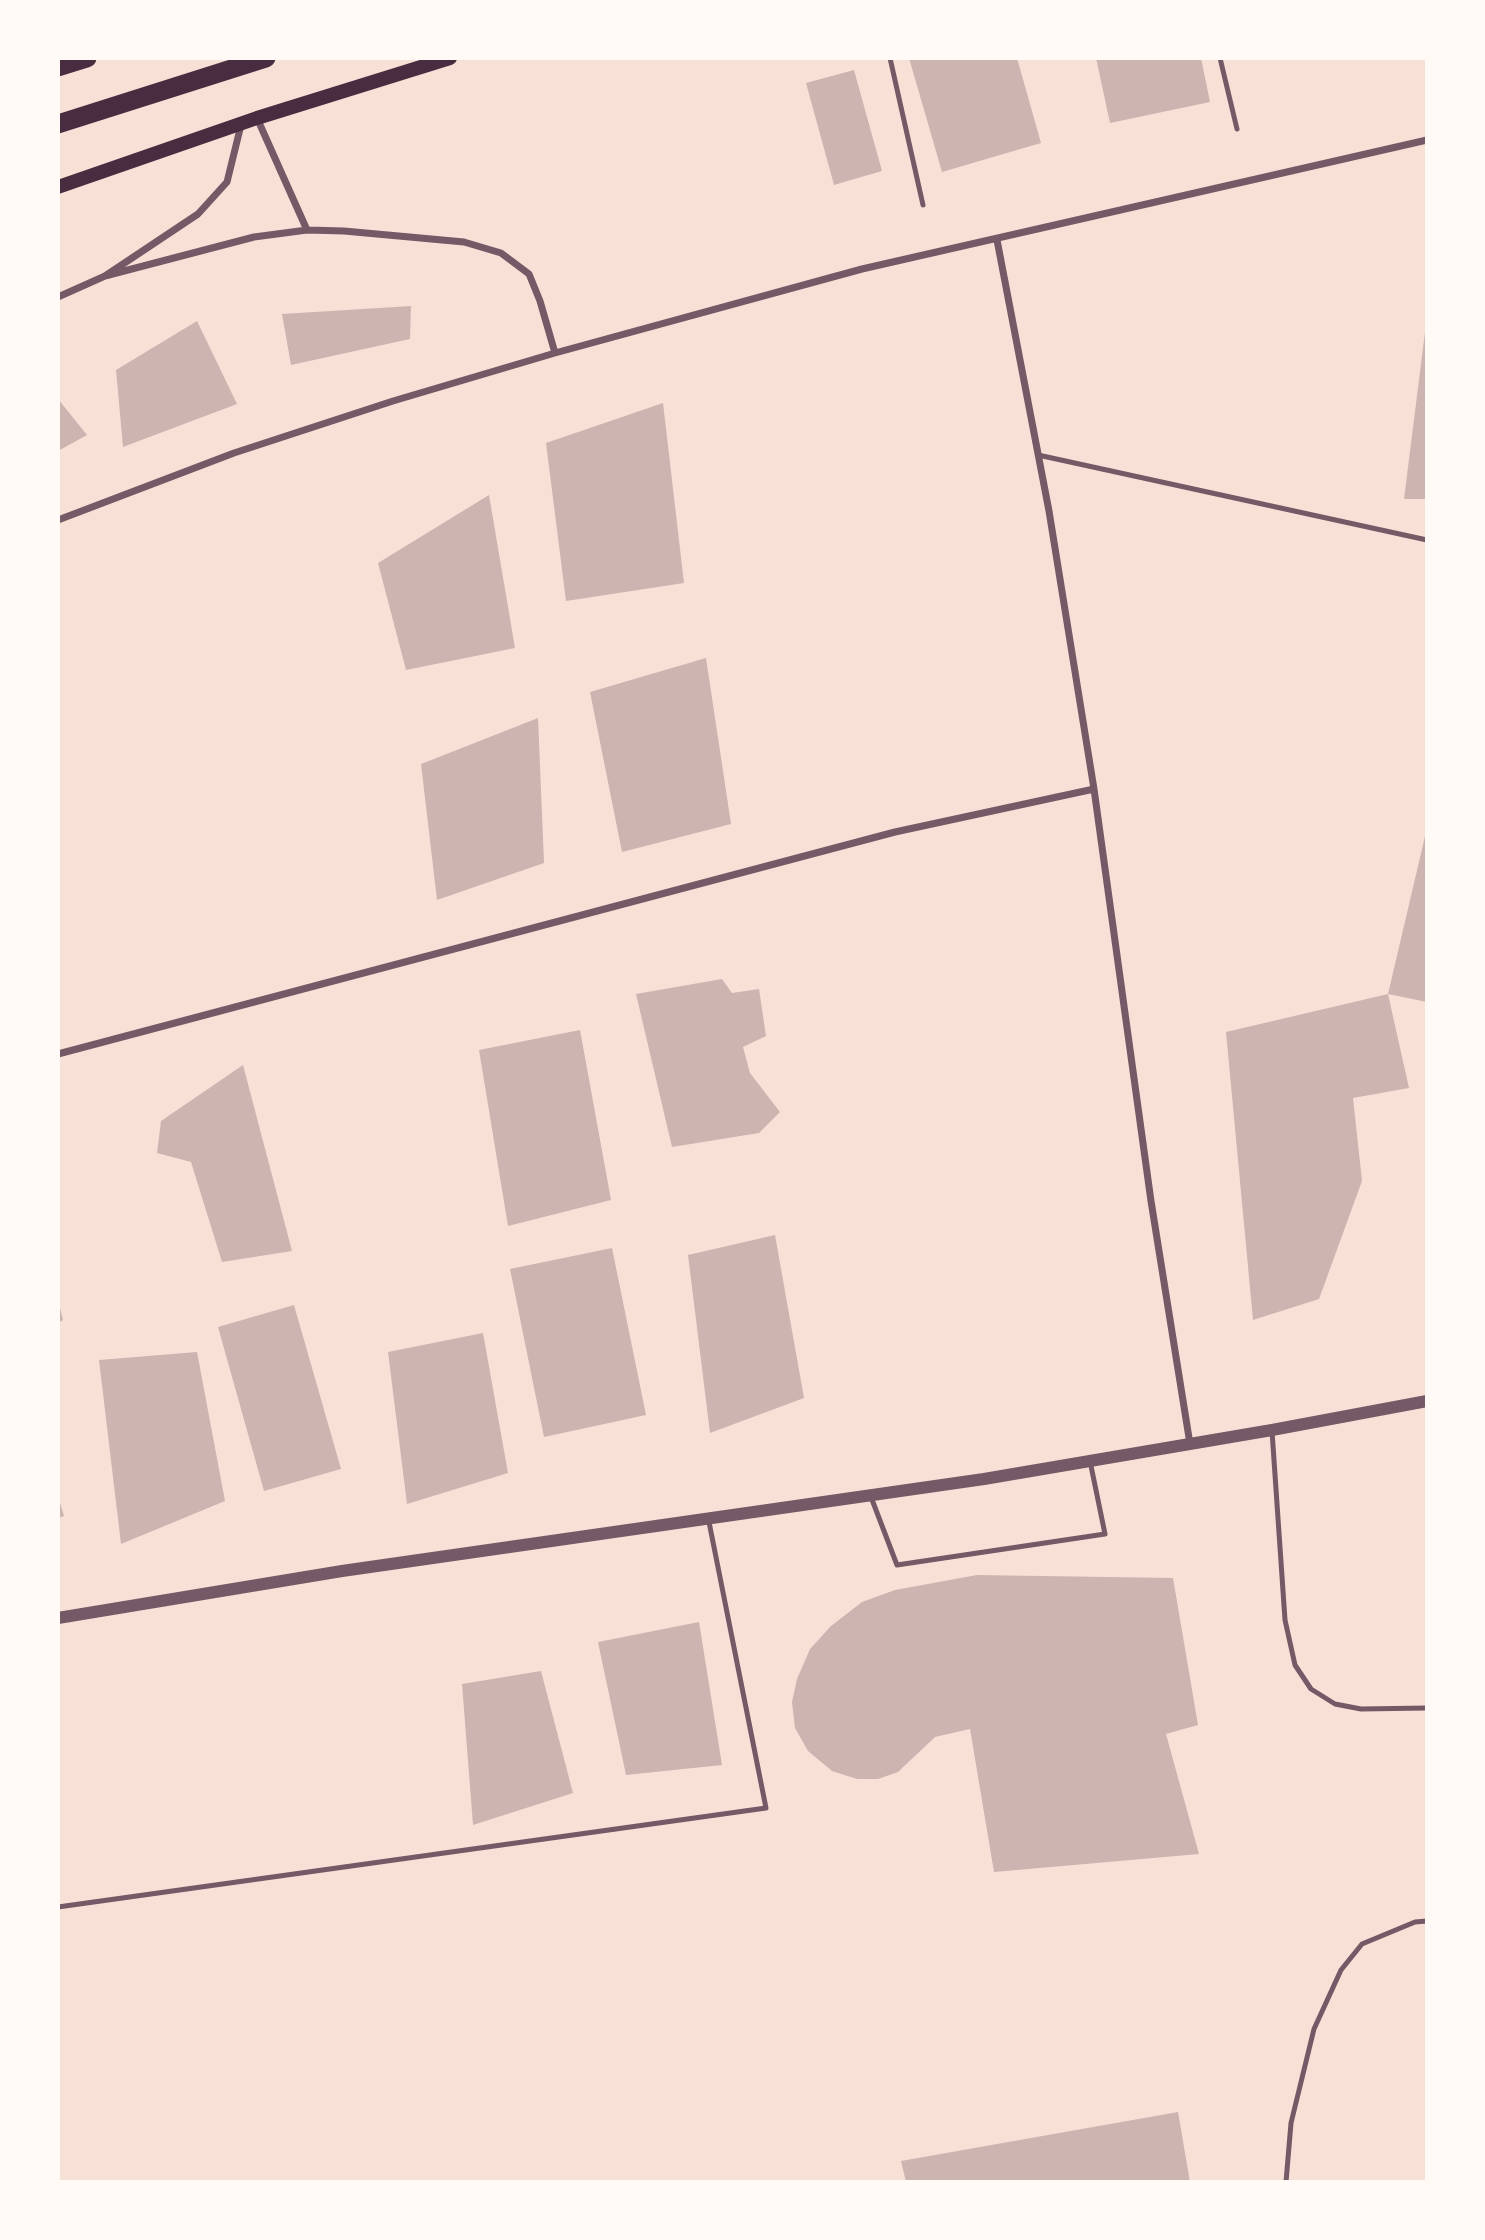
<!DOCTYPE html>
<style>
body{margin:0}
#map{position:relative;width:1485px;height:2240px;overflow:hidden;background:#f7e1d7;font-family:Karla,sans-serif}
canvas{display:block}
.frame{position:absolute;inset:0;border:60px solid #fffaf5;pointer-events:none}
</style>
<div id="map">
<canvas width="1485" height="2240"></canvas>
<div class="frame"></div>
</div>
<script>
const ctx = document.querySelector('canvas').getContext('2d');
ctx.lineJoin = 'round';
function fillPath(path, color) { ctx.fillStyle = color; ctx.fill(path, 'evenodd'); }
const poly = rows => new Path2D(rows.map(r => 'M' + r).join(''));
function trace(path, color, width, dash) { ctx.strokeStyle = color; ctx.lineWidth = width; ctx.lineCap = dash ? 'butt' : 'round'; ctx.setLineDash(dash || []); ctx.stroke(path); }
fillPath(poly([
 [909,58,1017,58,1041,143,942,172],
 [1096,58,1201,58,1210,102,1110,123],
 [854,70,882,171,834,185,806,83],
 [411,306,410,339,291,365,282,314],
 [197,321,237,404,123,447,116,370],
 [1426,324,1427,499,1404,499],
 [58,399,87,435,58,451],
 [663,403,684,583,566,601,546,443],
 [489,495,515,648,406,670,378,563],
 [706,658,731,824,622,852,590,692],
 [538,718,544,863,437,900,421,764],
 [1426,832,1427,832,1427,1002,1388,994],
 [722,979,732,993,759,989,766,1036,743,1047,750,1073,780,1112,759,1133,672,1147,636,994],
 [1388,994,1409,1088,1353,1098,1362,1181,1319,1299,1253,1320,1226,1032],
 [580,1030,611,1200,508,1226,479,1050],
 [243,1065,292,1251,222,1262,191,1162,157,1153,161,1121],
 [775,1235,804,1398,710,1433,688,1255],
 [612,1248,646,1415,544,1437,510,1269],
 [58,1300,63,1320,58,1323],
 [294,1305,341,1469,264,1491,218,1327],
 [483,1333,508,1473,407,1504,388,1352],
 [197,1352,225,1501,121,1544,99,1360],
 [58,1496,64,1516,58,1518],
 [977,1575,1173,1578,1198,1725,1166,1734,1199,1854,994,1872,970,1729,935,1737,898,1772,878,1779,857,1779,832,1771,808,1751,795,1728,792,1702,797,1679,810,1649,831,1626,862,1602,895,1590],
 [699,1622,722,1765,626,1775,598,1642],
 [541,1671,573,1793,473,1825,462,1684],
 [1178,2112,1190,2182,906,2182,901,2161]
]), '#ccb4b1');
trace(poly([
 [890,58,923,205],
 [1220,58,1237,129],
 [1038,455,1427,540],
 [1272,1431,1285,1620,1295,1665,1311,1689,1335,1704,1361,1709,1427,1708],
 [871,1497,897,1565,1105,1534,1090,1461],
 [58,1907,766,1808,708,1517],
 [1286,2182,1291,2123,1314,2029,1341,1970,1362,1944,1415,1922,1427,1921]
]), '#755966', 5);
trace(poly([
 [257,118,307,230],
 [997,240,1049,511,1094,789,1151,1201,1190,1444],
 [105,276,254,237,307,230,344,231,464,242,501,253,529,274,540,301,555,353],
 [58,297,105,276,198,214,227,182,241,125],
 [58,520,234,453,393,401,555,353,862,269,1427,140],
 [58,1054,895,832,1094,789]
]), '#755966', 7);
trace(poly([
 [58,1618,342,1571,984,1479,1272,1430,1427,1401]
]), '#755966', 12);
trace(poly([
 [58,187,257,118,450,58]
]), '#4a2c40', 14);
trace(poly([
 [58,67,87,58],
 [58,124,266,58]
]), '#4a2c40', 19);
</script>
